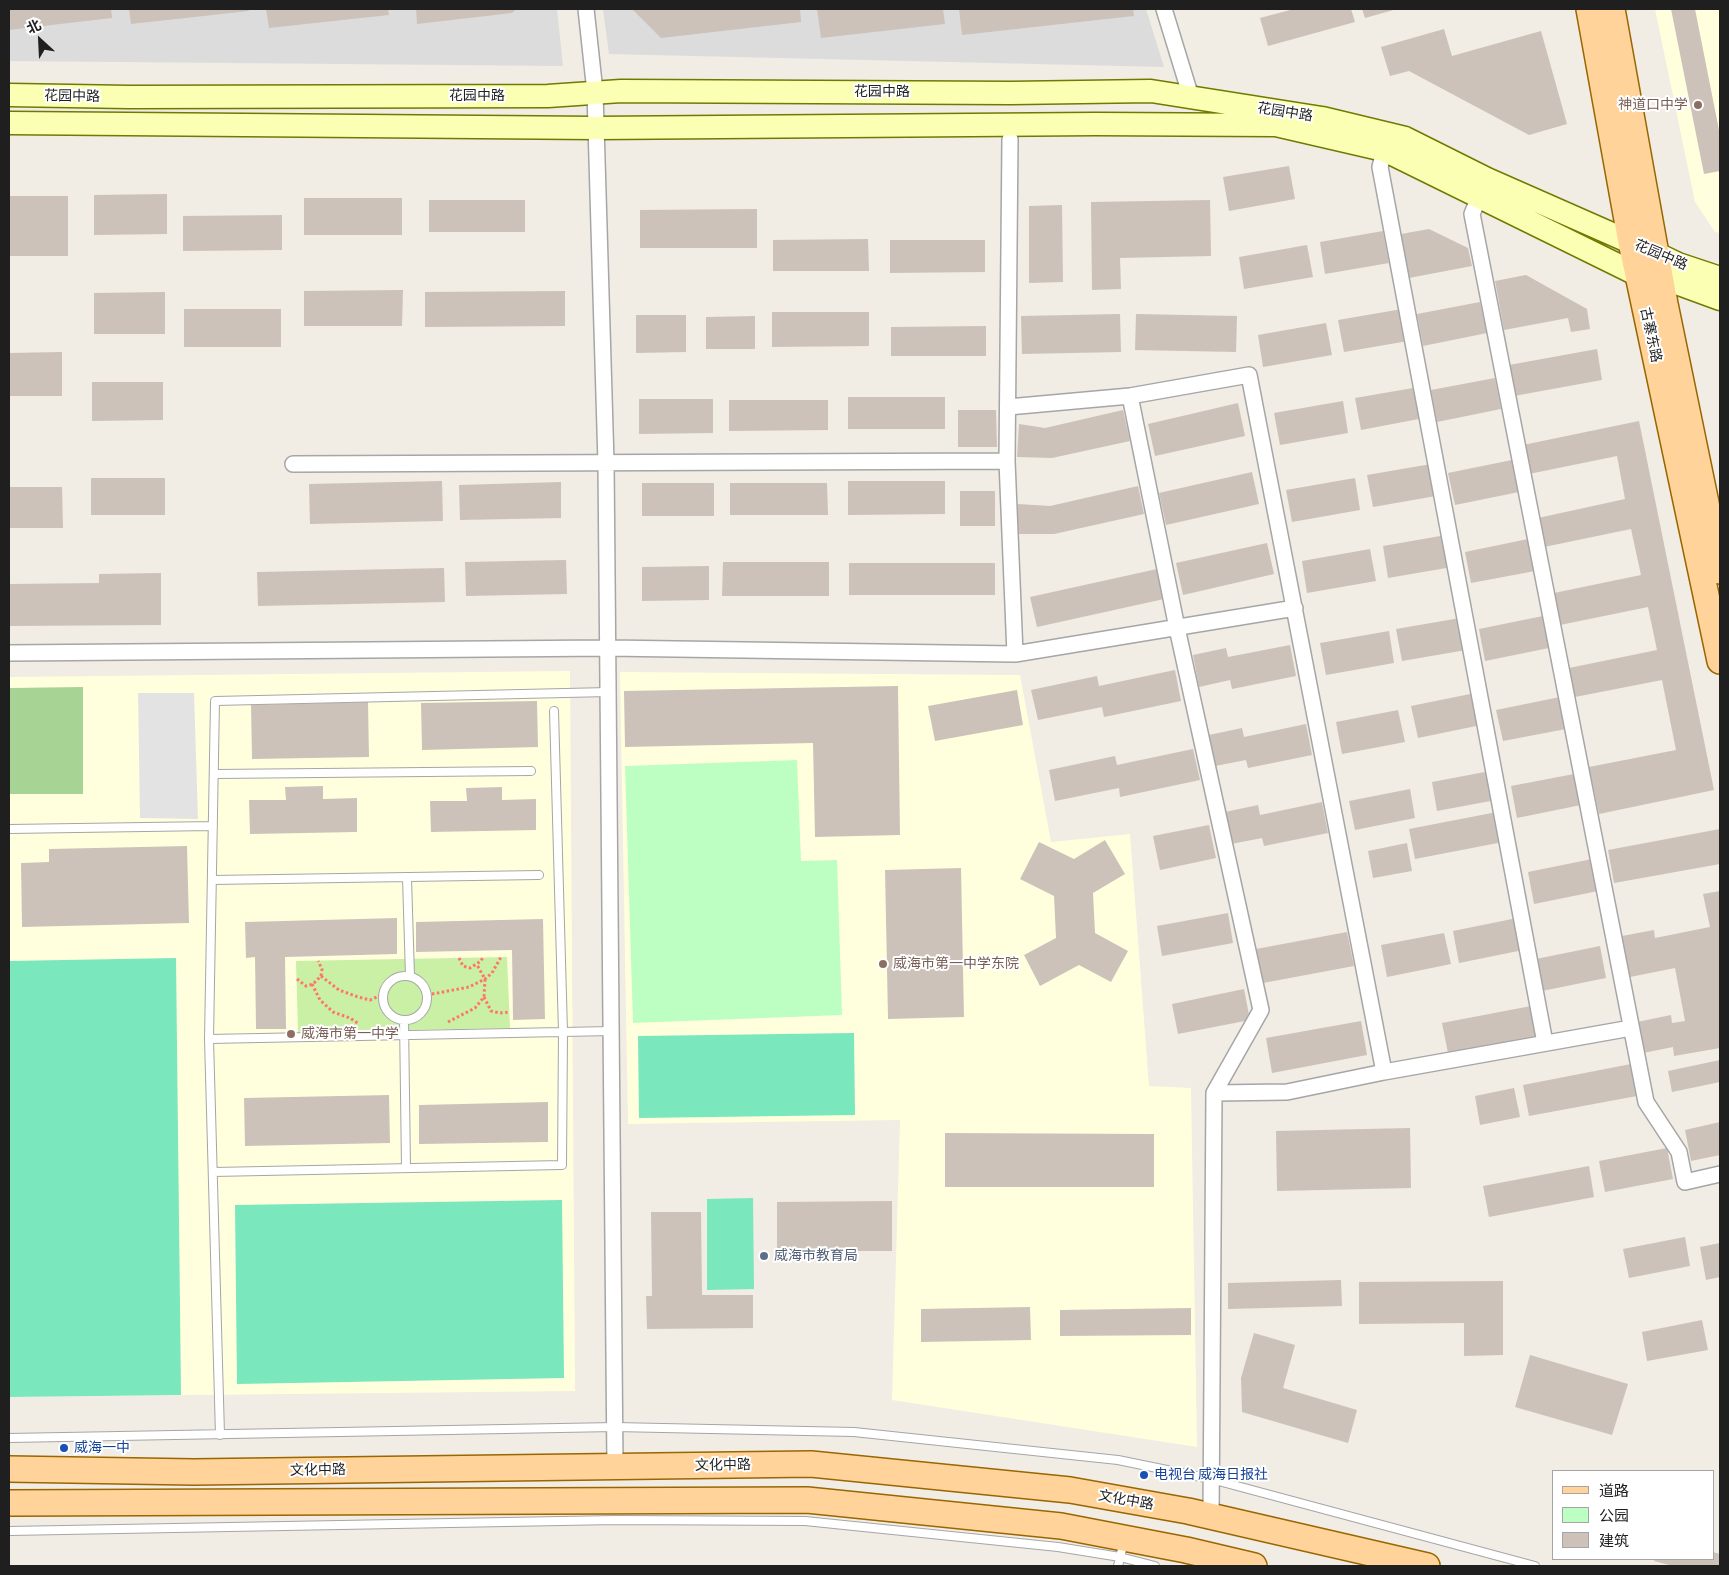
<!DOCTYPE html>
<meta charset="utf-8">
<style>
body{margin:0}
#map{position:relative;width:1729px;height:1575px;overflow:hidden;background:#f1ece4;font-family:"Asap Condensed","Noto Sans SC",sans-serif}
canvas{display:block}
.frame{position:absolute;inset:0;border:10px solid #1f1f1f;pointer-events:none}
.legend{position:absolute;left:1552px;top:1470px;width:162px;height:90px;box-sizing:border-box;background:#fff;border:1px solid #a5a5a5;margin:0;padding:6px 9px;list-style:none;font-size:15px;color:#1f1f1f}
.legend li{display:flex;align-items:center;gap:10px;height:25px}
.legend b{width:25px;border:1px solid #a5a5a5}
.north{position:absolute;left:15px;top:15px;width:50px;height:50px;-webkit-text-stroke:4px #fff;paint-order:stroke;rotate:335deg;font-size:14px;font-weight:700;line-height:20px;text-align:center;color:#1f1f1f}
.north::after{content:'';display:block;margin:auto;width:18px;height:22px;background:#1f1f1f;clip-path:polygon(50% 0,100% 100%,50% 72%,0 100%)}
</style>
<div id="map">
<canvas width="1729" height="1575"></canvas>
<div class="frame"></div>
<ul class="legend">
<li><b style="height:6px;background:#ffd39a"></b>道路</li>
<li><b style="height:14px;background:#bdffc2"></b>公园</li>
<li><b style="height:14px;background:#cdc2b9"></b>建筑</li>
</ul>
<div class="north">北</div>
</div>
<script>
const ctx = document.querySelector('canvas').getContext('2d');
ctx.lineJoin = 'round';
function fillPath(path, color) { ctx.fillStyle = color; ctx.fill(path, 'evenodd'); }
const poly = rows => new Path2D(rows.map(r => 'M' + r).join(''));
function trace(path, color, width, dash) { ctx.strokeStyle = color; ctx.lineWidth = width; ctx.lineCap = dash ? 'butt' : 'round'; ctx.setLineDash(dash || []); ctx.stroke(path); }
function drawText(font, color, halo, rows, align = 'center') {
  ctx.font = font + ' "Asap Condensed","Noto Sans SC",sans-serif'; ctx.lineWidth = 4; ctx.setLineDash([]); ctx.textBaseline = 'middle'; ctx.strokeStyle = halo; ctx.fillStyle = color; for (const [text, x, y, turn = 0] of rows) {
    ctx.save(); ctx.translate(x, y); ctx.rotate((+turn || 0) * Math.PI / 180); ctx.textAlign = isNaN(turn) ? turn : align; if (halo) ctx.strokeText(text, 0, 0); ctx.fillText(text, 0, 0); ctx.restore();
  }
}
fillPath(poly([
 [9,9,557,9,563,66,9,61],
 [603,9,1146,9,1164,67,609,54]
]), '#dddcdc');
fillPath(poly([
 [1655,9,1720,9,1720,233,1715,232,1695,202],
 [570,671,575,1391,9,1397,9,677],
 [620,672,1020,675,1051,842,1130,834,1149,1086,1191,1088,1197,1447,892,1400,900,1120,628,1124]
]), '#ffffde');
fillPath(poly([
 [507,957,510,1028,298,1032,296,961]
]), '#caf0a5');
fillPath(poly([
 [83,687,83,794,9,794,9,688]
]), '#a7d494');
fillPath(poly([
 [797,760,801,861,837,860,842,1015,633,1023,625,766]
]), '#bdffc2');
fillPath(poly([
 [176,958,181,1395,9,1397,9,961],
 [854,1033,855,1115,639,1118,638,1036],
 [753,1198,754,1289,707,1290,707,1199],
 [562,1200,564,1378,237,1384,235,1205]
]), '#7ae7bd');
fillPath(poly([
 [138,693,194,693,198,819,140,818]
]), '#e3e3e3');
fillPath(poly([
 [9,9,111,9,112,18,9,30],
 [129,9,248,9,249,11,131,24],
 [266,9,388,9,389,15,269,28],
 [416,9,516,9,512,13,417,24],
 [632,9,800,9,801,22,661,38],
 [817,9,943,9,945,24,821,38],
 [959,9,1133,9,1134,16,962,35],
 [1294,9,1351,9,1355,22,1268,46,1260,18],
 [1362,9,1397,9,1365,18],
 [1671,9,1695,9,1720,135,1720,171,1704,174],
 [1444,29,1452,56,1541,31,1567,124,1529,135,1409,71,1390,76,1381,47],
 [1289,166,1295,199,1229,211,1223,177],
 [167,194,167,234,94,235,94,195],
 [9,196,68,196,68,256,9,256],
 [304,198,402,198,402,235,304,235],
 [429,200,525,200,525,232,429,232],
 [1210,200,1211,256,1120,258,1121,289,1092,290,1091,202],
 [1062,205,1063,282,1029,283,1029,206],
 [757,209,757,248,640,248,640,210],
 [282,215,282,250,183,251,183,216],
 [1429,229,1468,248,1472,266,1409,278,1401,234],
 [1383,231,1389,263,1325,274,1320,242],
 [868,239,869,271,773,271,773,240],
 [890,240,985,240,985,272,890,273],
 [1307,245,1313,277,1244,289,1239,257],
 [1526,275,1587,309,1590,329,1571,332,1568,318,1504,330,1495,281],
 [403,290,402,326,304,326,304,291],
 [565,291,565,326,425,327,425,292],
 [165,292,165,334,94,334,94,293],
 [1480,302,1487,333,1423,346,1417,314],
 [184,309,281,309,281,347,184,347],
 [1402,309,1408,341,1344,352,1338,320],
 [772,312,869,312,869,346,772,347],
 [1120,314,1121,352,1022,354,1021,316],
 [1136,314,1237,316,1236,352,1135,350],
 [636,315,686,315,686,352,636,353],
 [755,316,755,349,706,349,706,317],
 [1326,323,1332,355,1263,367,1258,335],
 [986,326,986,356,891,356,891,327],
 [1597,349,1602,380,1514,396,1509,365],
 [62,352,62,396,9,396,9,353],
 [1495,378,1501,409,1437,422,1431,390],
 [92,382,163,382,163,420,92,421],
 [1419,387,1424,418,1361,430,1355,398],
 [848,397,945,397,945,429,848,429],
 [639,399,713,399,713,433,639,434],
 [729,400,828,400,828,430,729,431],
 [1343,401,1348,433,1280,445,1274,413],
 [1238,403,1245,436,1155,456,1148,424],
 [958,410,996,410,997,447,958,447],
 [1123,410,1130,441,1052,458,1017,457,1019,424,1045,428],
 [1639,421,1714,790,1599,814,1589,767,1676,750,1662,680,1575,697,1569,668,1657,650,1648,607,1560,625,1554,593,1641,575,1631,529,1544,547,1538,518,1625,499,1617,456,1529,474,1523,445],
 [1512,460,1519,492,1455,505,1448,473],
 [1431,464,1436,496,1373,507,1367,475],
 [1252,472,1259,504,1166,525,1159,493],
 [91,478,165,478,165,515,91,515],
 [1355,478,1360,510,1292,522,1286,490],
 [442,481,443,521,310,524,309,484],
 [848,481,945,481,945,514,848,515],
 [561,482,561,518,460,520,459,485],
 [642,483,714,483,714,516,642,516],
 [730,483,827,483,828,515,730,515],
 [1138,486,1144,514,1054,534,1017,534,1018,504,1050,506],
 [9,487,62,487,63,528,9,528],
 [960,491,995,491,995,526,960,526],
 [1446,535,1452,567,1388,578,1383,546],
 [1528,539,1535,571,1471,583,1465,552],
 [1267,543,1274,574,1183,595,1176,563],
 [1370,549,1376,581,1307,593,1302,561],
 [566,560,567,594,466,596,465,562],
 [723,562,829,562,829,596,722,596],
 [849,563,995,563,995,595,849,595],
 [709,566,709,600,642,601,642,567],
 [444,568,445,602,258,606,257,572],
 [1157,569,1164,599,1037,627,1030,597],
 [161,573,161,625,9,626,9,584,99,583,99,574],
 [1543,616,1549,648,1485,661,1479,629],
 [1460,618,1466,650,1402,661,1396,629],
 [1389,631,1394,663,1326,675,1320,643],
 [1290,645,1296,676,1232,689,1230,680,1199,687,1193,655,1226,648,1228,657],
 [1175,670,1181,701,1104,717,1102,707,1038,720,1031,690,1097,676,1099,686],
 [898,686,900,835,815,837,813,743,625,747,624,691],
 [1017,690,1023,725,935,741,928,706],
 [1475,693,1481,725,1418,738,1411,706],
 [1560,697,1566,729,1503,741,1496,710],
 [537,701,538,747,422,750,421,703],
 [368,702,369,757,252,759,251,705],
 [1398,710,1405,742,1342,754,1336,722],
 [1306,724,1312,755,1248,768,1246,760,1215,766,1209,735,1242,728,1244,737],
 [1193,749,1200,780,1120,797,1119,788,1055,801,1049,770,1115,756,1117,765],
 [1490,771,1496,800,1437,811,1432,782],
 [1574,774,1581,805,1517,818,1511,786],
 [323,786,323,799,357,798,357,832,250,834,249,800,286,800,285,787],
 [502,787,502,800,536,799,536,830,431,832,430,801,467,801,466,788],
 [1410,789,1415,818,1355,830,1349,801],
 [1322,802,1328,833,1264,846,1262,838,1231,844,1225,812,1258,805,1260,815],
 [1497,812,1503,842,1415,859,1409,829],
 [1209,825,1216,858,1160,870,1153,836],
 [1720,829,1720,864,1614,883,1608,850],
 [1105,840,1125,874,1093,893,1095,933,1128,951,1111,982,1079,965,1040,986,1024,955,1056,938,1054,896,1020,879,1039,842,1074,859],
 [1407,843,1412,871,1373,878,1368,851],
 [187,846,189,923,22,927,21,863,49,862,49,849],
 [1592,859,1598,891,1534,904,1528,872],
 [961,868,964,1017,888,1019,885,870],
 [1720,891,1720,1048,1674,1056,1673,1047,1643,1053,1637,1022,1671,1015,1672,1023,1685,1021,1675,968,1630,977,1622,936,1654,930,1655,938,1710,927,1703,894],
 [1228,913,1233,943,1162,956,1157,926],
 [397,918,397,954,285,957,286,1029,256,1029,255,957,246,958,245,922],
 [1517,918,1523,950,1459,963,1453,931],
 [543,919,545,1019,513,1020,512,950,416,952,416,922],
 [1347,932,1354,966,1263,983,1256,949],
 [1444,933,1451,964,1387,977,1381,945],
 [1600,946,1606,978,1542,991,1536,959],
 [1244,989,1250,1020,1178,1034,1172,1004],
 [1531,1006,1537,1036,1448,1053,1442,1023],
 [1361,1021,1367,1055,1272,1073,1266,1038],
 [1720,1060,1720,1082,1672,1092,1668,1071],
 [1631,1064,1637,1096,1529,1116,1523,1085],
 [1514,1088,1520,1117,1480,1125,1475,1096],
 [389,1095,390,1143,245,1146,244,1098],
 [548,1102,548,1142,419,1144,419,1105],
 [1720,1122,1720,1155,1691,1161,1685,1130],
 [1410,1128,1411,1188,1277,1191,1276,1131],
 [945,1133,1154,1134,1154,1187,945,1187],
 [1667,1148,1673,1179,1605,1192,1599,1161],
 [1589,1166,1594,1197,1489,1217,1483,1186],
 [892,1201,892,1251,777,1251,777,1202],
 [651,1212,701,1212,702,1295,753,1295,753,1328,647,1329,646,1296,652,1296],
 [1685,1237,1690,1266,1629,1278,1623,1249],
 [1720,1243,1720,1277,1706,1280,1700,1247],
 [1341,1280,1342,1306,1228,1309,1228,1283],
 [1503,1281,1503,1355,1464,1356,1464,1323,1359,1324,1359,1282],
 [1030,1307,1031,1340,921,1342,921,1309],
 [1191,1308,1191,1335,1060,1336,1060,1310],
 [1702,1320,1708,1350,1647,1361,1642,1332],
 [1254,1333,1295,1345,1283,1388,1357,1410,1348,1443,1242,1412,1241,1378],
 [1530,1355,1628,1384,1612,1435,1515,1407],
 [1713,1552,1720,1554,1720,1566,1673,1566,1654,1561,1655,1559,1713,1559]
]), '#cdc2b9');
const lane = poly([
 [214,774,531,771],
 [9,829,213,826],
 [407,878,410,976],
 [212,880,539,875],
 '383 998a22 22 0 1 1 44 0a22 22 0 1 1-44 0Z',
 [404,1020,406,1168],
 [209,1039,215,701,609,692],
 [213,1172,562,1165,563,1032,554,711],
 [220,1435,209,1039,612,1031],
 [9,1438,615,1427,854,1432,1118,1460,1211,1479,1535,1566],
 [9,1531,616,1520,805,1521,1058,1547,1120,1557,1155,1566],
 [1118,1566,1124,1541]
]);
const street = poly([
 [586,9,595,92,606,463,615,1466],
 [1164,9,1191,97],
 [1010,139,1007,461,1015,654],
 [1386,143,1380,167,1545,1043],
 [1482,190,1472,214,1646,1102,1679,1152,1685,1182,1720,1174],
 [1130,396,1177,628,1261,1010,1214,1093,1211,1516],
 [1008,407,1130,396,1249,375,1384,1072],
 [293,464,1007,461],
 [9,653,608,648,1015,654,1295,608],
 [1214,1093,1287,1092,1384,1072,1631,1028]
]);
const secondary = poly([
 [9,95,129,97,548,96,621,91,1011,93,1151,91,1322,118,1405,138,1487,179,1655,253,1678,264,1720,278],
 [9,123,596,128,1095,124,1276,125,1384,150,1638,275,1660,277,1720,299]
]);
const primary = poly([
 [1589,9,1631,242,1720,661],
 [1612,9,1665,304,1720,571],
 [9,1469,194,1472,811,1464,1070,1490,1188,1511,1427,1566],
 [9,1503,807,1500,1061,1526,1186,1550,1254,1566]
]);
trace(lane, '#a6a6a6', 10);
trace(street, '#a6a6a6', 18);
trace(secondary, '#6e7b00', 25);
trace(primary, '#960', 28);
trace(poly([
 [459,958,463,966,470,968,481,961,483,957],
 [321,976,339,990,358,997,370,1000,384,994],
 [297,979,306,986,313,984,321,976,322,969,318,961],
 [312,984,320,1000,333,1012,350,1018,359,1024],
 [427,995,469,987,485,979,492,973,501,957],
 [484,997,491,1011,500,1013,509,1012],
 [448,1022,475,1008,484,997,485,979,477,965]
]), '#ff7666', 3, [2.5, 2.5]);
trace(lane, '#fff', 8);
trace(street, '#fff', 15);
trace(secondary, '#fbffb3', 22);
trace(primary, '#ffd39a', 25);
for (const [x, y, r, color] of [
 [1698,105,5,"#8d6e63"],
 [883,964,5,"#8d6e63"],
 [291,1034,5,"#8d6e63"],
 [764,1256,5,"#5c6f8a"],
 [64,1448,5,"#1a4fb4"],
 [1144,1475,5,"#1a4fb4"]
]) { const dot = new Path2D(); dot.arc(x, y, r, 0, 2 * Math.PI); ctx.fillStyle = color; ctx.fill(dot); trace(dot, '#fff', 2); }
drawText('14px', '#1f1f1f', '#fff', [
 ["花园中路",882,92],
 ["花园中路",72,96,1],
 ["花园中路",477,96],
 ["花园中路",1285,112,9],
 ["花园中路",1661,255,23],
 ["古寨东路",1651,335,78],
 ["文化中路",723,1465,-1],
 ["文化中路",318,1470,-1],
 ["文化中路",1126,1500,10]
]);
drawText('14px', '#785e54', '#fff', [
 ["神道口中学",1688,105,"right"],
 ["威海市第一中学东院",893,964],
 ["威海市第一中学",301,1034]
], 'left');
drawText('14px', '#4e5e75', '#fff', [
 ["威海市教育局",774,1256]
], 'left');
drawText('14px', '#164399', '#fff', [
 ["威海一中",74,1448],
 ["电视台 威海日报社",1154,1475]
], 'left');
</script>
